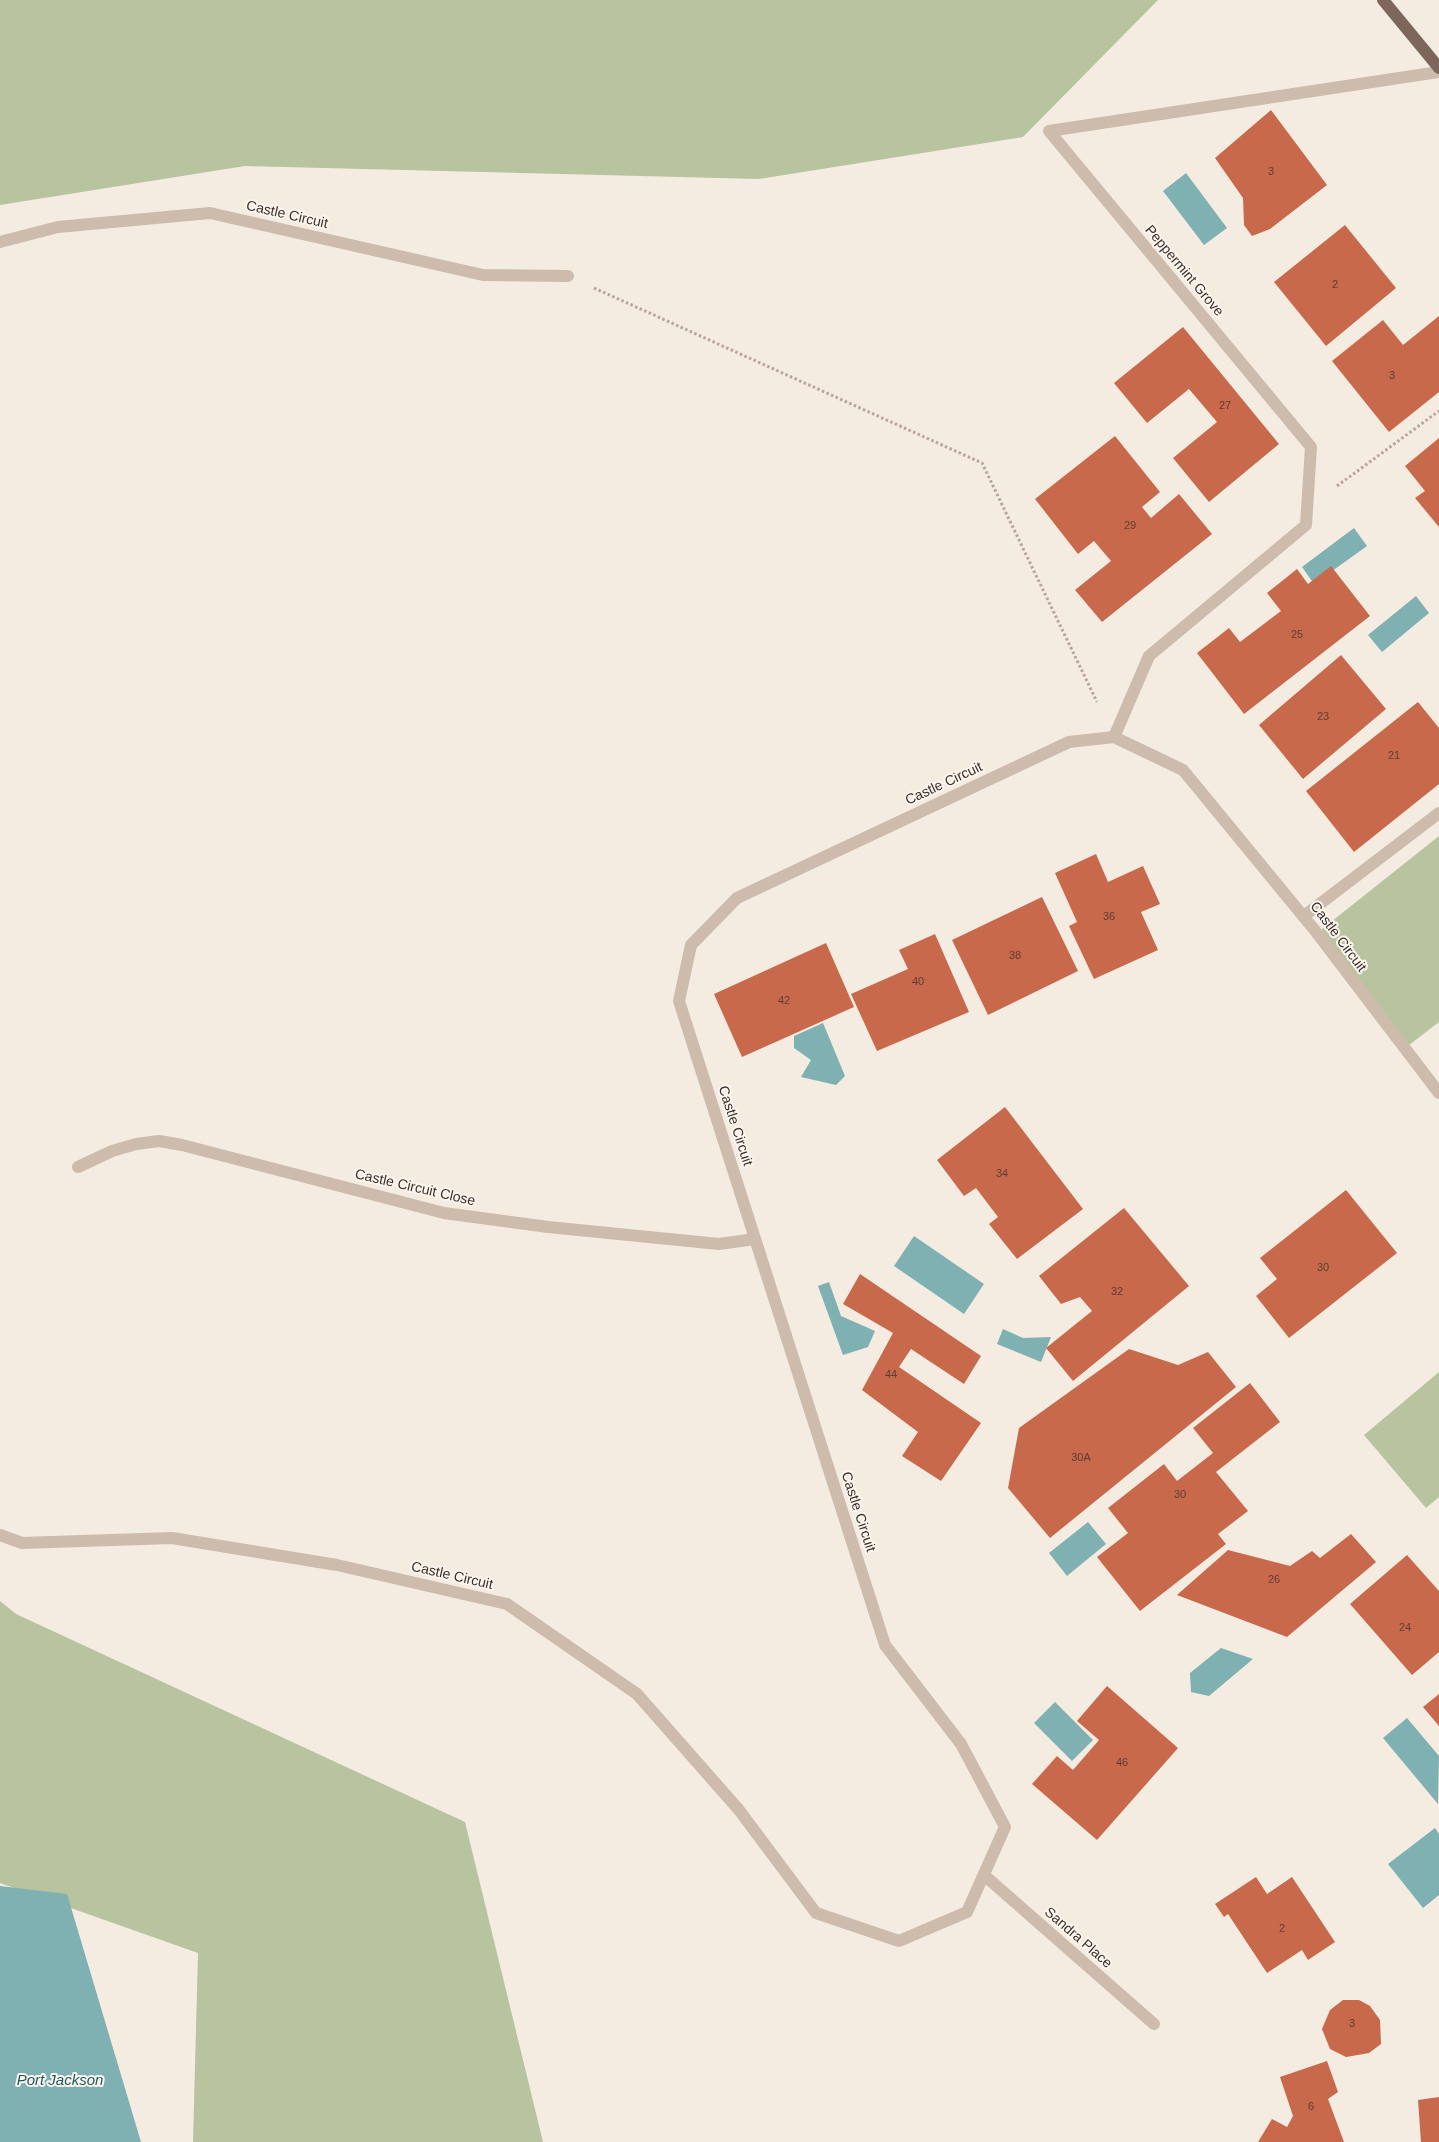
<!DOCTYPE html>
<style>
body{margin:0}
canvas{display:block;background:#f4ebe1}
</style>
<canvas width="1439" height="2142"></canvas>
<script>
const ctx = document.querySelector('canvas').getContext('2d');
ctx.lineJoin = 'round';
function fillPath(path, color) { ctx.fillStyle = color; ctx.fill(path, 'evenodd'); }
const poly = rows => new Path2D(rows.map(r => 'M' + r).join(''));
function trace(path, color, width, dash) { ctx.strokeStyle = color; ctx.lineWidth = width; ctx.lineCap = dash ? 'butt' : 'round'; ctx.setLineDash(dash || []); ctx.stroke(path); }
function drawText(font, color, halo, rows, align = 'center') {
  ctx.font = font + ' Arial,sans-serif'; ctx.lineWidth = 4; ctx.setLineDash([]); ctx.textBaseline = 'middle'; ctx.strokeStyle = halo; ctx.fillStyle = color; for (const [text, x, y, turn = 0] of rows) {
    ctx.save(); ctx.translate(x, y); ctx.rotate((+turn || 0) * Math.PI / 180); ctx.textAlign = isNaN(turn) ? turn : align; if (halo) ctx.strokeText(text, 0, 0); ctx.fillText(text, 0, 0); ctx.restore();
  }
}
fillPath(poly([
 [0,0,1158,0,1023,137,759,179,245,166,0,205],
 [1439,836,1439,1022,1404,1049,1317,933],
 [1439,1372,1439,1497,1426,1508,1364,1435],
 [0,1601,16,1614,465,1822,543,2142,193,2142,198,1953,0,1883]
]), '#b8c4a0');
fillPath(poly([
 [1186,173,1227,228,1204,245,1163,191],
 [1354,528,1367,546,1314,584,1302,567],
 [1416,596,1429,613,1382,652,1368,635],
 [823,1023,845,1076,836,1085,801,1077,811,1060,794,1048,794,1036],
 [914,1236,984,1284,964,1314,894,1266],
 [829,1282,841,1316,875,1331,868,1347,843,1355,818,1286],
 [1003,1329,1023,1338,1051,1337,1041,1362,997,1344],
 [1088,1522,1106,1544,1067,1576,1049,1553],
 [1221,1648,1253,1659,1209,1696,1191,1692,1190,1673],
 [1055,1702,1093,1740,1072,1761,1034,1723],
 [1407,1718,1439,1756,1438,1804,1383,1738],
 [1435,1828,1439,1834,1439,1895,1423,1908,1388,1864],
 [0,1886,67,1894,141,2142,0,2142]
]), '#7fb0b2');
fillPath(poly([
 [1271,110,1327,185,1270,229,1252,236,1244,225,1243,198,1215,158],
 [1345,225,1396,288,1326,346,1274,282],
 [1439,316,1439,392,1389,432,1332,361,1383,320,1403,345],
 [1183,327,1279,444,1209,502,1173,458,1217,422,1189,389,1147,423,1114,383],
 [1115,436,1160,492,1142,507,1151,518,1179,494,1212,534,1102,622,1075,590,1111,561,1094,541,1078,554,1035,499],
 [1439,438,1439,527,1415,498,1425,491,1405,466],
 [1331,566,1370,616,1244,714,1197,653,1229,628,1240,642,1281,611,1267,593,1297,569,1308,584],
 [1341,655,1386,709,1303,779,1259,725],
 [1418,702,1439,728,1439,784,1354,852,1306,791],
 [1096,854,1108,882,1143,866,1160,904,1141,912,1158,950,1094,979,1069,926,1077,922,1055,873],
 [1042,897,1078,971,988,1015,952,940],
 [935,934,969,1012,877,1051,851,994,908,969,899,950],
 [826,943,854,1007,742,1057,714,994],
 [1005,1107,1083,1209,1017,1259,989,1224,998,1217,976,1188,964,1196,937,1160],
 [1346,1190,1397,1253,1289,1338,1256,1296,1277,1279,1260,1258],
 [1124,1208,1189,1286,1073,1381,1046,1348,1092,1311,1080,1297,1061,1304,1039,1276],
 [860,1274,981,1356,964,1384,911,1349,899,1367,981,1423,941,1481,902,1456,918,1432,862,1390,893,1333,843,1304],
 [1129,1349,1178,1365,1208,1352,1236,1387,1050,1538,1008,1488,1019,1428],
 [1250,1383,1280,1422,1216,1472,1248,1511,1218,1534,1226,1544,1140,1611,1097,1557,1128,1533,1108,1508,1164,1464,1177,1481,1213,1453,1193,1428],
 [1351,1534,1376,1562,1287,1637,1177,1595,1228,1550,1290,1566,1312,1551,1320,1558],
 [1407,1555,1439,1591,1439,1652,1412,1675,1350,1604],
 [1107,1686,1178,1748,1097,1840,1032,1784,1057,1756,1073,1770,1099,1740,1077,1721],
 [1439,1694,1439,1726,1423,1707],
 [1256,1877,1267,1894,1292,1877,1335,1942,1308,1960,1302,1950,1267,1973,1228,1914,1224,1917,1215,1904],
 [1343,2000,1359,2000,1370,2006,1380,2020,1381,2044,1369,2053,1346,2057,1330,2049,1322,2029,1330,2010],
 [1327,2061,1338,2092,1328,2099,1344,2142,1258,2142,1272,2119,1287,2127,1293,2116,1280,2077],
 [1439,2097,1439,2142,1421,2142,1418,2100]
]), '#c8694b');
trace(poly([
 [594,288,982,463,1097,702],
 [1337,486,1439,411]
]), '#b9a596', 3, [2.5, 2.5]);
trace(poly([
 [1114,737,1149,656,1306,525,1311,447,1049,131,1439,72],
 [1304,916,1439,813]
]), '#cdbbac', 12);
trace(poly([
 [0,242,58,227,210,213,483,275,568,276],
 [78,1167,112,1151,136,1144,159,1141,182,1145,444,1213,548,1227,719,1244,755,1239],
 [0,1535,22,1543,172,1538,337,1565,507,1604,637,1694,739,1810,816,1913,899,1941,967,1912,1005,1827,961,1744,885,1645,679,1001,691,945,737,898,1069,742,1114,737,1183,770,1317,933,1439,1093],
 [984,1875,1154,2024]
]), '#cdbbac', 12);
trace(poly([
 [1383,0,1439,68]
]), '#7d675c', 12);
drawText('11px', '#5e3e33', null, [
 ["3",1271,172],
 ["2",1335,285],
 ["3",1392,376],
 ["27",1225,406],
 ["29",1130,526],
 ["25",1297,635],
 ["23",1323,717],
 ["21",1394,756],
 ["36",1109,917],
 ["38",1015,956],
 ["40",918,982],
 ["42",784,1001],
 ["34",1002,1174],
 ["30",1323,1268],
 ["32",1117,1292],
 ["44",891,1375],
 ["30A",1081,1458],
 ["30",1180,1495],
 ["26",1274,1580],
 ["24",1405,1628],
 ["46",1122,1763],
 ["2",1282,1929],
 ["3",1352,2024],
 ["6",1311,2107]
]);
drawText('14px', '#3b302b', '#fbf5ee', [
 ["Castle Circuit",287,215,13],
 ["Peppermint Grove",1184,271,50],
 ["Castle Circuit",944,784,-25],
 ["Castle Circuit",1338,937,53],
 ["Castle Circuit",735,1126,72],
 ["Castle Circuit Close",415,1188,13],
 ["Castle Circuit",858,1512,72],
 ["Castle Circuit",452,1576,13],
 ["Sandra Place",1078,1938,41]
]);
drawText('italic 15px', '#1f5a5e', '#fbf5ee', [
 ["Port Jackson",60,2081]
]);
</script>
